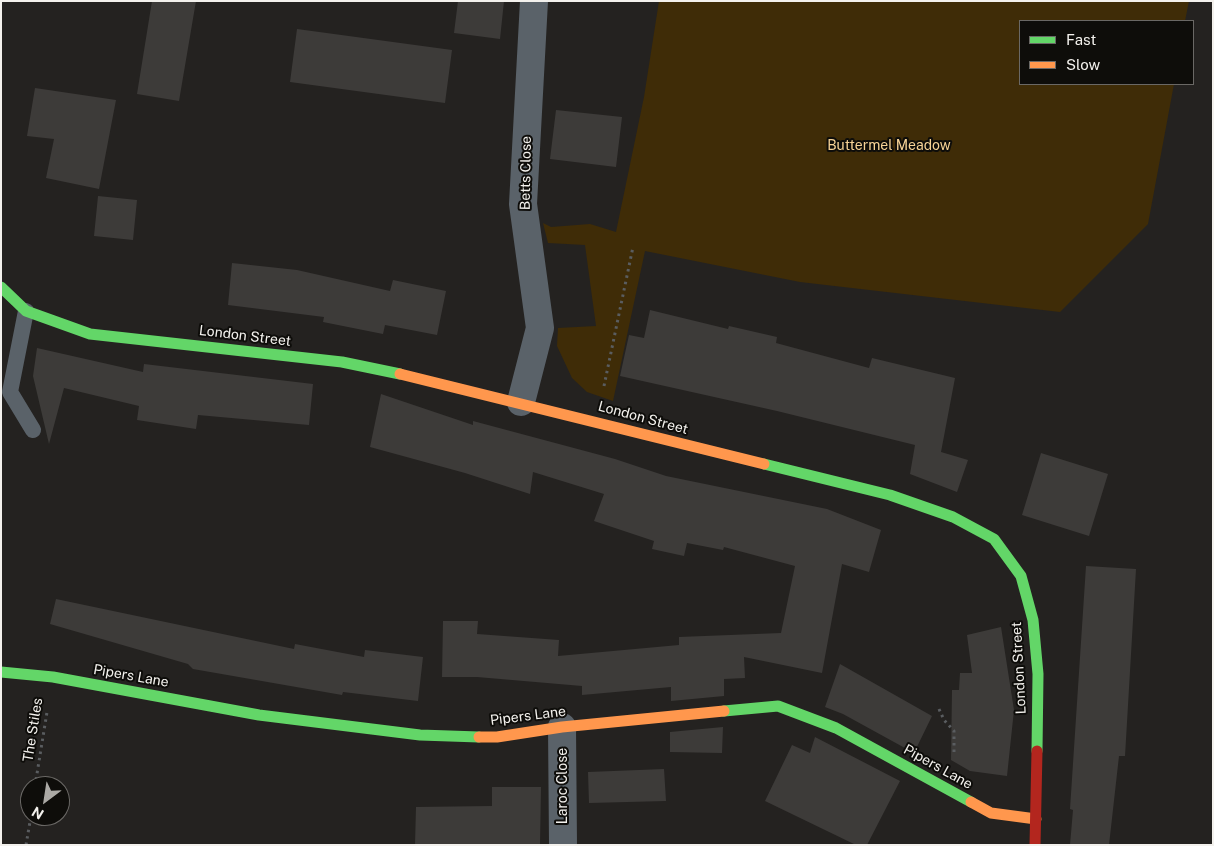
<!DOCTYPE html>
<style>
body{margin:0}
#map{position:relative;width:1214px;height:846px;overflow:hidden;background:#242220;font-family:"Public Sans",sans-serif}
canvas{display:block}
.frame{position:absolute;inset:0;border:2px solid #f3f1ed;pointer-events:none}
.legend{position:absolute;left:1019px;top:20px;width:175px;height:65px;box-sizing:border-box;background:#0e0d0a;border:1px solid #6a6865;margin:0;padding:6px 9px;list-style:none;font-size:15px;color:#f3f1ed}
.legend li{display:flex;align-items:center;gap:10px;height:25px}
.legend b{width:25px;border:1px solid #6a6865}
.north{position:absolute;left:20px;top:776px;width:50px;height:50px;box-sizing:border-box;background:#0e0d0a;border:1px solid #6a6865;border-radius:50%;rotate:211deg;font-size:14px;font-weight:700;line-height:20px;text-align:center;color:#f3f1ed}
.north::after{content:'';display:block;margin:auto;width:18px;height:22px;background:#aba9a5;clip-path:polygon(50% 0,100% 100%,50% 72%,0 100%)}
</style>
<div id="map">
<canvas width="1214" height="846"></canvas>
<div class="frame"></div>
<ul class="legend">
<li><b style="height:6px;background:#63d668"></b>Fast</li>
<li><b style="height:6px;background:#ff974d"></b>Slow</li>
</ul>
<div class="north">N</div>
</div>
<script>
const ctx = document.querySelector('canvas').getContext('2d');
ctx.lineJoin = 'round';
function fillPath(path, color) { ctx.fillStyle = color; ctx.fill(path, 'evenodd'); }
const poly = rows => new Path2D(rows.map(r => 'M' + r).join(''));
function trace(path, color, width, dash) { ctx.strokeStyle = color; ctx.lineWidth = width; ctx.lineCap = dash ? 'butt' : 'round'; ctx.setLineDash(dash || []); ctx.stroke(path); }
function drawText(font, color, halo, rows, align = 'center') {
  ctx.font = font + ' "Public Sans",sans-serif'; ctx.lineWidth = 4; ctx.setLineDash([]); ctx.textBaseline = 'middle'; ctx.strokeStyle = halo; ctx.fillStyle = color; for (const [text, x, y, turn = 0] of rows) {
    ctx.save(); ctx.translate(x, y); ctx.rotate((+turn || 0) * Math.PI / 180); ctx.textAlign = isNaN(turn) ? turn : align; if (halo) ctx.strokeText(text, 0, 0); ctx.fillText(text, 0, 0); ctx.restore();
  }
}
fillPath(poly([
 [659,1,1189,1,1185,21,1020,21,1020,84,1174,84,1148,224,1060,312,800,282,645,251,613,401,587,392,572,378,557,346,558,328,596,326,585,245,548,243,543,223,551,227,590,224,616,232,644,97]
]), '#3f2c07');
fillPath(poly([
 [152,1,196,1,179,101,137,94],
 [458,1,504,1,500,39,454,33],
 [297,29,452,50,445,103,290,82],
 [35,88,116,100,99,189,46,178,54,139,27,136],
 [556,110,622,117,616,167,550,159],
 [98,196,137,200,133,240,94,236],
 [232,263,297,270,390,291,393,280,446,291,437,335,385,325,383,334,323,322,324,317,228,305],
 [650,310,728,329,729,326,777,337,776,343,869,368,872,358,955,378,941,452,968,460,957,492,910,474,915,445,777,411,620,376,629,335,644,338],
 [37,348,143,372,144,364,313,384,309,425,198,415,196,429,137,420,139,406,64,388,49,444,33,376],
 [381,394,473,425,473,421,615,459,666,476,827,509,881,530,869,572,842,564,822,673,744,657,745,678,724,679,724,696,671,701,671,687,582,695,582,686,477,677,442,677,443,621,478,621,477,634,559,640,558,656,679,645,679,637,781,633,795,566,724,547,723,550,687,543,684,556,652,549,654,541,594,521,604,494,533,472,530,494,465,473,370,447],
 [1041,453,1108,474,1089,536,1022,515],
 [1086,566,1136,569,1125,756,1119,756,1109,845,1070,845,1073,810,1070,809],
 [56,599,294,649,295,644,364,657,365,650,423,657,418,701,343,692,342,695,193,669,188,664,50,624],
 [1001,627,1014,710,1007,776,970,771,951,760,952,690,959,690,960,673,972,673,967,635],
 [840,664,932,716,914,753,843,714,825,707],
 [723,727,722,753,670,752,670,732],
 [815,737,900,781,867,845,856,845,765,801,792,745,810,753],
 [664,769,666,801,589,803,588,772],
 [492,787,541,787,540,845,415,845,416,807,492,806]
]), '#3d3b39');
trace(poly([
 [604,386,633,247],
 [939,709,944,720,954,731,954,752],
 [35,786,47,712],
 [26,845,31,816]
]), '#5a5d60', 3, [2.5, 4]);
trace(poly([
 [26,311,10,392,33,430]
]), '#5a6269', 16);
trace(poly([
 [521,402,540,328,523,204,534,1],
 [562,727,563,845]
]), '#5a6269', 28);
trace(poly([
 [1,287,26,311,90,334,342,362,400,374],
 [764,464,890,495,953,517,994,539,1021,576,1033,620,1038,674,1037,751],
 [1,672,53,677,259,715,420,735,479,737],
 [724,711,778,706,836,728,971,802]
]), '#63d668', 11);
trace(poly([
 [400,374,764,464],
 [479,737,497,737,562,727,724,711],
 [971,802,991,813,1036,819]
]), '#ff974d', 11);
trace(poly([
 [1035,845,1037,751]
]), '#b3261e', 11);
drawText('14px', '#f7d396', '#0e0d0a', [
 ["Buttermel Meadow",889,146]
]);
drawText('14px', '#f3f1ed', '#0e0d0a', [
 ["Betts Close",526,173,-89],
 ["London Street",245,336,7],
 ["London Street",643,418,15],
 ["London Street",1019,668,-93],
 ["Pipers Lane",131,676,10],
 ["Pipers Lane",528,716,-7],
 ["The Stiles",33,730,-81],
 ["Pipers Lane",938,767,29],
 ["Laroc Close",563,786,-90]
]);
</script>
